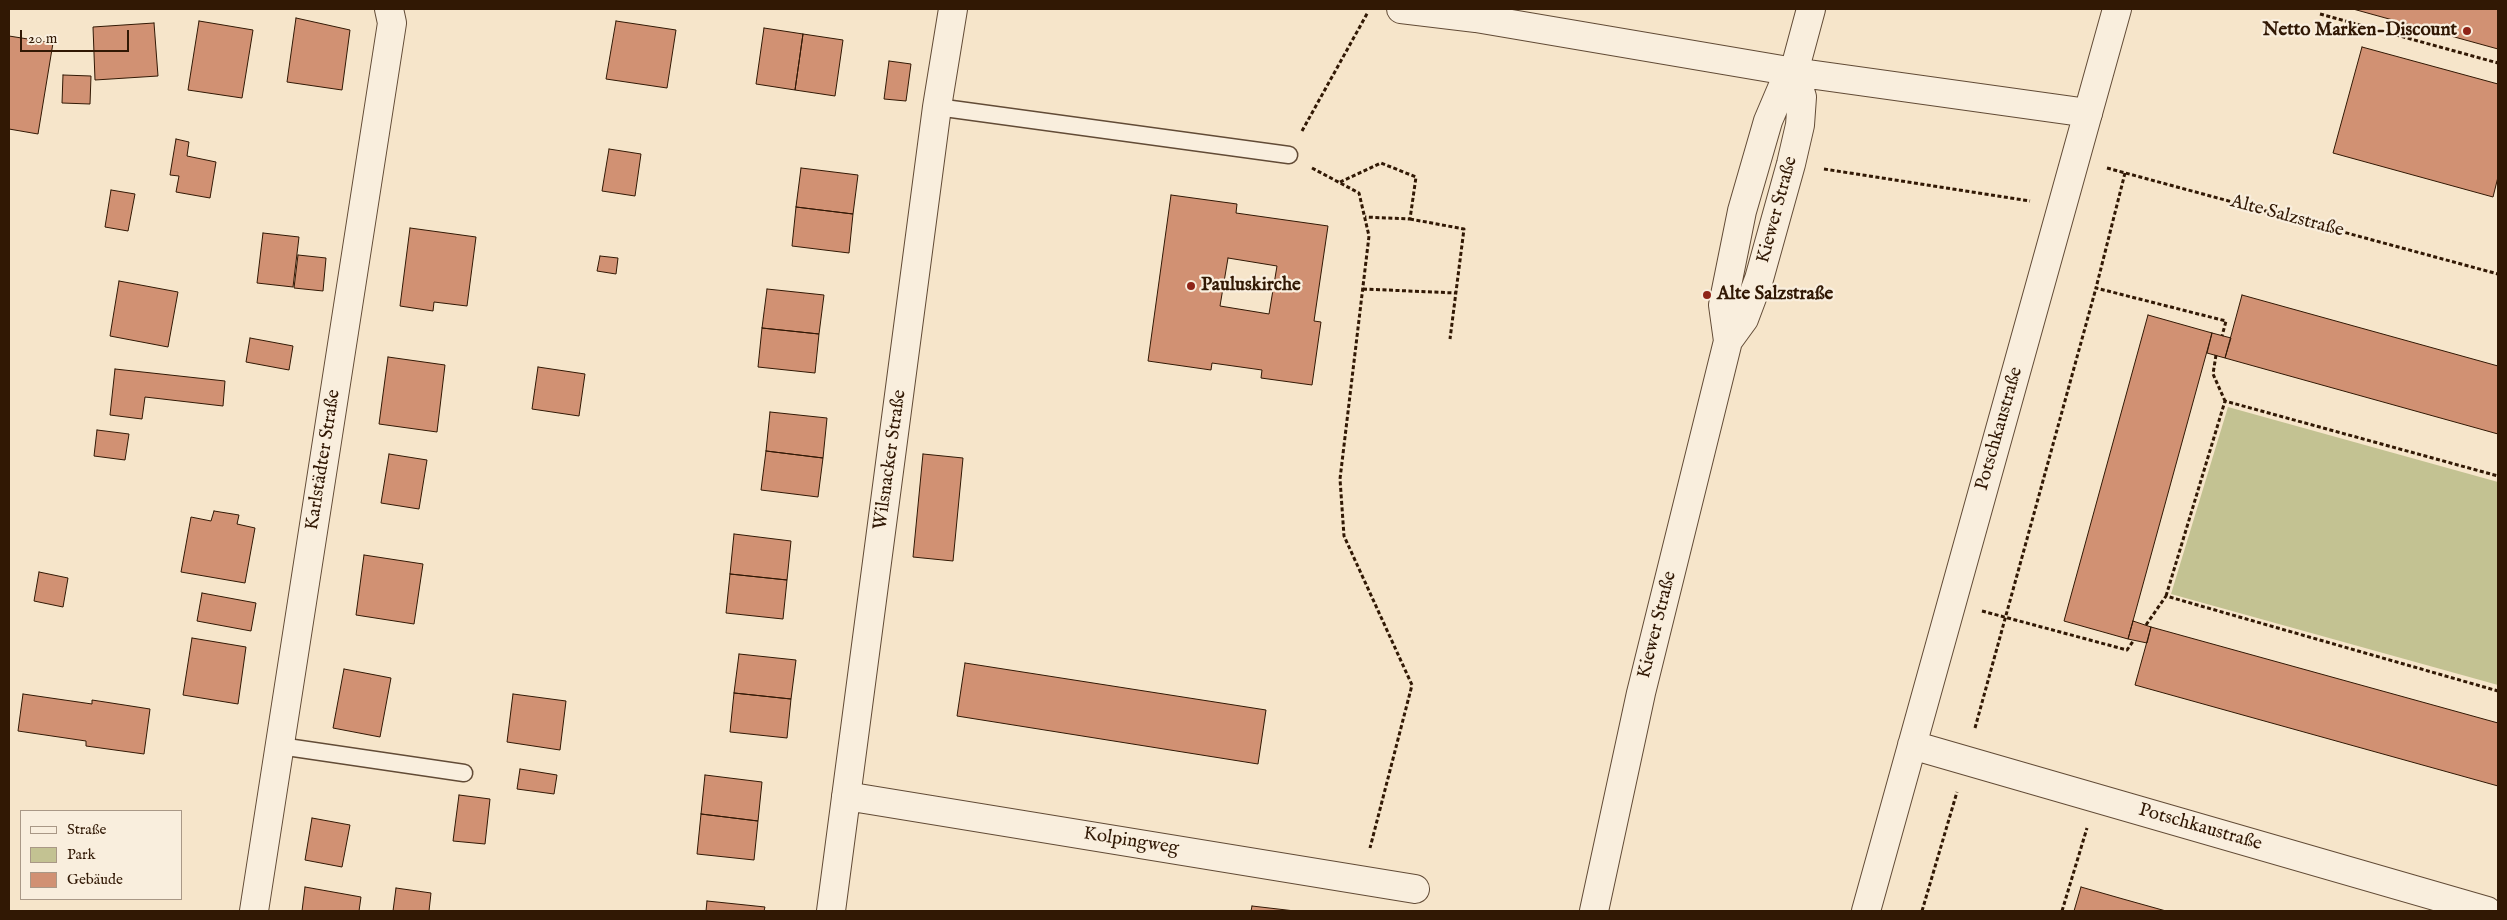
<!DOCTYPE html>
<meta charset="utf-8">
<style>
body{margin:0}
#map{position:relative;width:2507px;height:920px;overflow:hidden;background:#f6e5ca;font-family:"IM FELL English",serif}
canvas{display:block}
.frame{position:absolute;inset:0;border:10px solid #311804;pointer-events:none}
.legend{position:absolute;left:20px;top:810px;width:162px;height:90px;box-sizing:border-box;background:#f9eedd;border:1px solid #a99886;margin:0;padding:6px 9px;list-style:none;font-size:15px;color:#311804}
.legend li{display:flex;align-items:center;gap:10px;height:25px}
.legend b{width:25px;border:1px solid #a99886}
.scale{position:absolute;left:20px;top:30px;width:109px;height:22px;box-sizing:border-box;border:2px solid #311804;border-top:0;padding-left:6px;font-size:15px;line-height:18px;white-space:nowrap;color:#311804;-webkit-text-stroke:4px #f9eedd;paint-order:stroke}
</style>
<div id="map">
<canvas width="2507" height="920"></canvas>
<div class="frame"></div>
<ul class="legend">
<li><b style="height:6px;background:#f9eedd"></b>Straße</li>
<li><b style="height:14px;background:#c3c292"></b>Park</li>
<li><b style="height:14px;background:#d19173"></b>Gebäude</li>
</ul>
<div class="scale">20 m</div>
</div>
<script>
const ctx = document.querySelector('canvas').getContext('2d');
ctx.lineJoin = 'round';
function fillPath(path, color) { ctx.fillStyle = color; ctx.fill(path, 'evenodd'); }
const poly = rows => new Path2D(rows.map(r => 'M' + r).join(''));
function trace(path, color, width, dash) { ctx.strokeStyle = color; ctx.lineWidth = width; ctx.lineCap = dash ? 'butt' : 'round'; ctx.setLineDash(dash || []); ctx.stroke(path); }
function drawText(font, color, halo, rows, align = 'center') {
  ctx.font = font + ' "IM FELL English",serif'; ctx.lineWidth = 4.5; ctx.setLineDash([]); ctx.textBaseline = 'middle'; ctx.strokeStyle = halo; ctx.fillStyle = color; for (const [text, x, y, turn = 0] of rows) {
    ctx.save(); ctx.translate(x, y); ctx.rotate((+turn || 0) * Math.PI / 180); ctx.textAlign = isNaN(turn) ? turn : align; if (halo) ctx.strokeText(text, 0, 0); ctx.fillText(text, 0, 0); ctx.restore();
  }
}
fillPath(poly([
 [2228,407,2498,482,2498,685,2171,594]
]), '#c3c292');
const building = poly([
 [2353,9,2498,9,2498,49,2371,14,2353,9],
 [296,18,350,30,342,90,287,82,296,18],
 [199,21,253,30,242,98,188,90,199,21],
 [616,21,676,30,667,88,606,79,616,21],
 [154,23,158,76,95,80,93,27,154,23],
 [764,28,803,34,795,90,756,84,764,28],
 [803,34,843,40,835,96,795,90,803,34],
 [9,36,53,43,38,134,9,129,9,36],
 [2362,47,2498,84,2498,177,2493,197,2333,153,2362,47],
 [889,61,911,64,906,101,884,99,889,61],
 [63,75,91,76,90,104,62,103,63,75],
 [176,139,189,142,187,156,216,162,210,198,176,192,179,176,170,175,176,139],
 [609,149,641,154,635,196,602,191,609,149],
 [801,168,858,175,853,214,796,207,801,168],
 [111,190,135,194,128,231,105,227,111,190],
 [1171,195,1237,204,1236,213,1328,226,1314,321,1321,322,1312,385,1261,378,1262,370,1212,363,1211,370,1148,361,1171,195],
 [1228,258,1277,266,1269,314,1220,306,1228,258],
 [796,207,853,214,849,253,792,246,796,207],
 [410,228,476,237,467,306,434,302,433,311,400,306,410,228],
 [263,233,299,237,293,287,257,283,263,233],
 [298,255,326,258,323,291,294,288,298,255],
 [600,256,618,258,616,274,597,271,600,256],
 [119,281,178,292,168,347,110,336,119,281],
 [767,289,824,295,819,334,762,328,767,289],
 [2242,295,2498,366,2498,434,2225,358,2242,295],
 [2148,315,2212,333,2128,639,2064,621,2148,315],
 [762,328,819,334,815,373,758,367,762,328],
 [2212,333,2231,338,2225,358,2207,353,2212,333],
 [250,338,293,346,289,370,246,362,250,338],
 [388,357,445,365,437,432,379,424,388,357],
 [538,367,585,374,579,416,532,409,538,367],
 [115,369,225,381,223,406,145,397,142,419,110,415,115,369],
 [770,412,827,418,823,458,766,451,770,412],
 [97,430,129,434,125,460,94,456,97,430],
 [766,451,823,458,818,497,761,490,766,451],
 [389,454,427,460,419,509,381,503,389,454],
 [923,454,963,458,953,561,913,557,923,454],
 [214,511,239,515,237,524,255,528,245,583,181,572,191,517,211,521,214,511],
 [734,534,791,541,787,580,730,574,734,534],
 [364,555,423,564,414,624,356,615,364,555],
 [39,572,68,578,63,607,34,601,39,572],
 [730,574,787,580,783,619,726,613,730,574],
 [202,593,256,603,251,631,197,621,202,593],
 [2133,621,2151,627,2147,643,2128,639,2133,621],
 [2151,627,2498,723,2498,786,2135,685,2151,627],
 [192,638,246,647,238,704,183,695,192,638],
 [739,654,796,660,791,699,734,693,739,654],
 [965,663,1266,710,1258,764,957,716,965,663],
 [344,669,391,678,380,737,333,728,344,669],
 [734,693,791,699,787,738,730,732,734,693],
 [23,694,92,704,92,700,150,709,144,754,86,746,86,741,18,731,23,694],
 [513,694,566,701,560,750,507,742,513,694],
 [520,769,557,775,554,794,517,789,520,769],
 [705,775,762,782,758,821,701,814,705,775],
 [459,795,490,799,485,844,453,841,459,795],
 [701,814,758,821,754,860,697,854,701,814],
 [312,818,350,825,342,867,305,860,312,818],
 [305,887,361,897,359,911,302,911,305,887],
 [2081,887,2123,899,2166,911,2074,911,2081,887],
 [396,888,431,893,429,911,393,911,396,888],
 [707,901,765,907,764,911,706,911,707,901],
 [1252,906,1295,911,1251,911,1252,906]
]);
fillPath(building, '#d19173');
trace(building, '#311804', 1);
const service = poly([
 [937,107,1289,155],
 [280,746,464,773]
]);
const minor = poly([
 [1401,9,1476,18,1794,72],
 [1912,745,2487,911],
 [846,796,1415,889],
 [254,911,392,23,389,9],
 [831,911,937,107,953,9],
 [1866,911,2088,113]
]);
const tertiary = poly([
 [1794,72,2088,113,2117,9],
 [1728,341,1744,319,1759,279,1791,164,1800,125,1802,97,1794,72],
 [1594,911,1641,693,1728,341,1723,305,1742,211,1768,121,1782,88,1794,72,1811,9]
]);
trace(service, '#624b36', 19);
trace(minor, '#624b36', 30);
trace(tertiary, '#624b36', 30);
trace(poly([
 [2320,14,2498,63],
 [1302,131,1368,12],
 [1312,168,1359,193,1369,236,1340,479,1344,536,1412,685,1370,848],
 [2107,168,2498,274],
 [1824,169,2030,201],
 [2125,173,2096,288,2226,321,2222,336],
 [1340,182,1381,163,1416,177,1410,219,1365,217],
 [1410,219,1464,229,1450,339],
 [1363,289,1456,293],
 [2216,355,2213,374,2225,401],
 [2166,596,2225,401,2498,476],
 [1982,611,2127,650,2134,640],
 [2146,625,2166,596,2498,691],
 [1975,728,2096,288],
 [1922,911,1957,792],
 [2062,911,2087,828]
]), '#311804', 3, [4, 2.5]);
trace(service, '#f9eedd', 16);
trace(minor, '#f9eedd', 28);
trace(tertiary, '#f9eedd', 28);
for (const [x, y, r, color] of [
 [2467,31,5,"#8f2418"],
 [1191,286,5,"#8f2418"],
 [1707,295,5,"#8f2418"]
]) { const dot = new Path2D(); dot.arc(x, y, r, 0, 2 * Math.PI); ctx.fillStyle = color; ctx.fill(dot); trace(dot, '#f9eedd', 2); }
drawText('bold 19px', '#311804', '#f9eedd', [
 ["Netto Marken-Discount",2457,31,"right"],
 ["Pauluskirche",1201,286],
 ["Alte Salzstraße",1717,295]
], 'left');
drawText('19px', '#311804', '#f9eedd', [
 ["Kiewer Straße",1778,210,-75],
 ["Alte Salzstraße",2287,217,15],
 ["Potschkaustraße",2000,429,-74],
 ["Karlstädter Straße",324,460,-81],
 ["Wilsnacker Straße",891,460,-82],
 ["Kiewer Straße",1658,625,-76],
 ["Potschkaustraße",2200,828,16],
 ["Kolpingweg",1131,842,9]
]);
</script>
